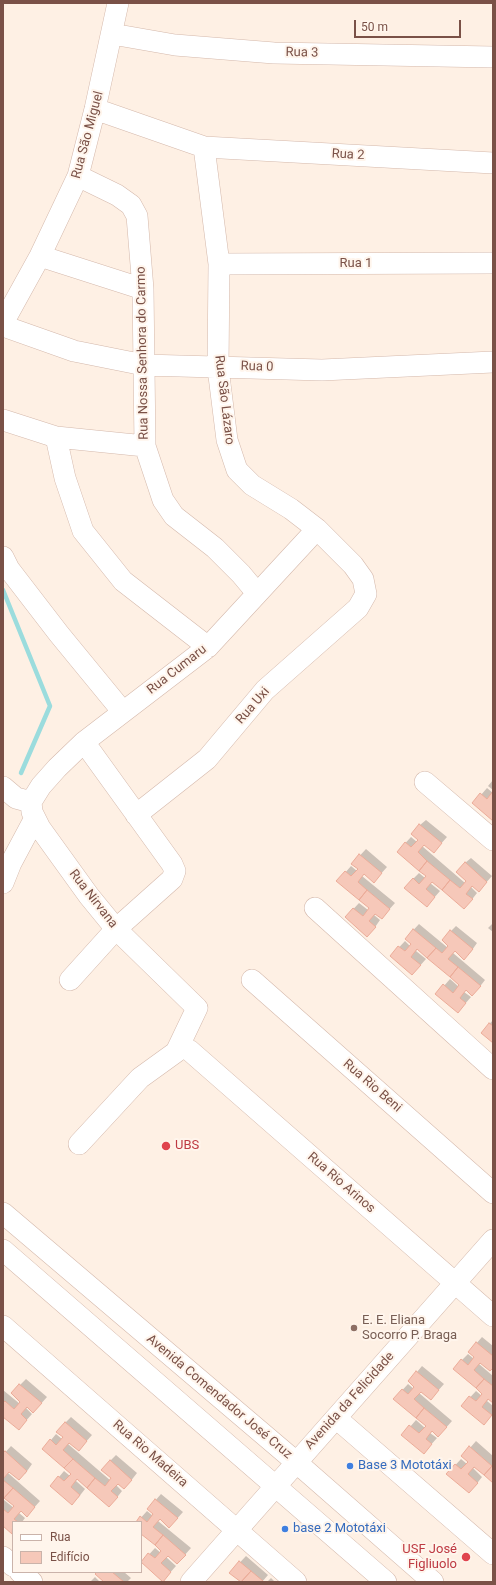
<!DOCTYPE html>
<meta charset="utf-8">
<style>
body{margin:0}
#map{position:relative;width:496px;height:1585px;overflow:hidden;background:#fef0e4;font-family:Roboto,sans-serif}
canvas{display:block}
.frame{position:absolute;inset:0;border:4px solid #7a5147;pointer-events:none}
.legend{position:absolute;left:12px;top:1521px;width:130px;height:52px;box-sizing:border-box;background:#fff5ec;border:1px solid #cab3aa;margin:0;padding:5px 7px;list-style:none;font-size:12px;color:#7a5147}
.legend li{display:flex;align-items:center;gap:8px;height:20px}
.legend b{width:20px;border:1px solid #cab3aa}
.scale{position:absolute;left:354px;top:20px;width:107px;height:18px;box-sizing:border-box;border:2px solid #7a5147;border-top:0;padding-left:5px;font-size:12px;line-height:14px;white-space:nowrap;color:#7a5147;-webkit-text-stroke:3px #fff5ec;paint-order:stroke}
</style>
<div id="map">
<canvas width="496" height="1585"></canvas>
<div class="frame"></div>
<ul class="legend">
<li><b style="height:5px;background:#fff"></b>Rua</li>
<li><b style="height:11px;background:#f6c8b9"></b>Edifício</li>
</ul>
<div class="scale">50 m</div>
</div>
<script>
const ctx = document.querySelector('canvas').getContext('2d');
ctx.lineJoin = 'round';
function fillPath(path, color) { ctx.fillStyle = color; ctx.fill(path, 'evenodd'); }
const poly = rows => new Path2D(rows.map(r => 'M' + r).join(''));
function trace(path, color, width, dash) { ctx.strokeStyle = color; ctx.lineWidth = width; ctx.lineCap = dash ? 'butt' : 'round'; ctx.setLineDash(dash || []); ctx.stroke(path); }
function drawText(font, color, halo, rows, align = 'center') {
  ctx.font = font + ' Roboto,sans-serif'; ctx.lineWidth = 4; ctx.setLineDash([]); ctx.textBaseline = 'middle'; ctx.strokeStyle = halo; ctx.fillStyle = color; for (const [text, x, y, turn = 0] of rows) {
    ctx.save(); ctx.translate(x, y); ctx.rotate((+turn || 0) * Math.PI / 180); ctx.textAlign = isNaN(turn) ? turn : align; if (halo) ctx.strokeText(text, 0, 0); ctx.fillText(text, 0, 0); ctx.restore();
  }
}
fillPath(poly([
 [493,780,493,790,488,786],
 [487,788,493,793,493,819,474,803],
 [426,820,447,837,439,846,424,844,422,846,465,883,468,881,465,863,471,858,492,876,484,885,473,885,471,887,477,893,470,902,432,881,430,883,440,891,427,906,413,879,419,873,425,878,427,876,398,851,411,837,417,842,419,840,420,825],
 [366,849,387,867,379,876,364,873,362,876,395,903,387,912,376,913,374,915,380,920,373,930,346,917,359,903,368,910,370,908,338,881,351,866,357,871,359,869,353,863],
 [493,923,493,932,488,928],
 [419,924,448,948,451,931,456,926,477,943,470,953,455,950,453,953,485,980,478,989,466,989,464,992,471,997,458,1012,437,994,450,979,459,987,461,985,418,948,416,951,426,959,418,968,391,956,405,941,410,946,412,944,406,938],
 [493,1020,493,1042,482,1032],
 [482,1337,493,1346,493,1367,481,1362,479,1364,493,1376,493,1402,489,1398,487,1401,493,1406,493,1413,489,1418,462,1406,476,1391,482,1396,484,1394,462,1360,468,1354,474,1359,476,1357,469,1352],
 [422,1366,444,1384,436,1393,421,1391,419,1393,452,1421,444,1430,432,1430,430,1433,437,1438,429,1447,403,1435,416,1420,425,1428,427,1426,395,1398,408,1384,414,1389,417,1372],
 [26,1379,47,1397,39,1406,27,1406,26,1408,32,1414,24,1423,3,1415,3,1390,20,1404,22,1402,12,1393],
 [71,1417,92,1435,84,1444,69,1442,68,1444,111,1481,113,1478,110,1461,116,1455,137,1473,130,1482,118,1483,116,1485,122,1491,115,1500,77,1478,76,1481,85,1489,78,1498,59,1477,64,1471,70,1476,72,1474,51,1440,56,1434,62,1439,64,1437,65,1423],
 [476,1441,493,1456,493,1482,474,1466,473,1468,482,1477,475,1486,448,1473,461,1459,467,1464,469,1461,463,1456],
 [11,1446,32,1464,25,1474,10,1471,8,1473,40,1501,32,1510,21,1510,19,1513,25,1518,22,1522,13,1522,12,1533,3,1525,3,1502,4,1500,14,1508,15,1506,3,1495,3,1455],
 [161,1494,183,1512,175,1521,160,1519,158,1521,191,1548,183,1557,168,1555,166,1557,176,1566,168,1575,142,1562,155,1548,161,1553,163,1550,141,1532,141,1522,137,1522,147,1511,153,1516,155,1514,148,1509],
 [246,1556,268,1575,262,1582,241,1582,230,1573],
 [94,1572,124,1572,131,1578,127,1582,105,1582],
 [95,1577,100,1582,90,1582],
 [271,1578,275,1582,267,1582]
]), '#0003');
trace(poly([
 [3,590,50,706,21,773]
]), '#9bdcdd', 4.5);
const building = poly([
 [493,791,493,821,472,803,480,793,487,799,493,791],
 [419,824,442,843,434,853,424,845,418,852,427,861,419,871,397,852,405,842,411,847,418,840,411,834,419,824],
 [359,854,382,873,374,883,364,874,358,882,367,890,359,900,336,881,345,871,351,876,358,869,351,864,359,854],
 [427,861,450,880,442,890,432,882,426,889,435,897,427,907,404,888,413,878,419,884,426,876,419,871,427,861],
 [465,862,487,882,479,892,472,886,466,894,473,899,464,909,442,890,450,880,460,888,466,881,456,872,465,862],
 [367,890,390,909,382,919,375,914,369,921,376,927,367,937,345,917,353,908,363,916,369,908,359,900,367,890],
 [413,929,436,948,427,958,417,949,411,957,421,965,412,975,390,956,398,946,405,951,411,944,405,939,413,929],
 [450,930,473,949,464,960,455,951,448,959,458,967,450,977,427,958,436,948,442,953,448,946,442,940,450,930],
 [458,967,481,986,472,996,466,990,460,998,466,1003,458,1013,435,994,443,984,453,993,459,985,450,977,458,967],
 [489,1023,493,1026,493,1043,481,1033,489,1023],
 [476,1342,493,1356,493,1368,490,1371,480,1363,474,1370,484,1379,476,1388,453,1369,461,1359,468,1365,474,1357,468,1352,476,1342],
 [416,1371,439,1390,431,1400,421,1392,414,1399,424,1408,416,1418,393,1399,402,1389,408,1394,414,1387,408,1381,416,1371],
 [484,1379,493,1386,493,1403,488,1399,482,1407,492,1415,484,1425,461,1406,469,1396,476,1401,482,1394,476,1388,484,1379],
 [19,1384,42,1403,33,1413,27,1407,21,1414,27,1420,19,1430,3,1417,3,1403,5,1401,14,1409,20,1402,11,1393,19,1384],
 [424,1408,447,1427,438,1437,432,1431,426,1439,432,1444,424,1454,401,1435,409,1425,419,1433,426,1426,416,1418,424,1408],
 [65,1422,87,1441,79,1451,69,1443,63,1450,73,1459,64,1468,42,1449,50,1439,56,1445,63,1437,56,1432,65,1422],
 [469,1446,492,1466,484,1475,474,1467,468,1474,478,1483,469,1493,446,1474,455,1464,461,1469,468,1462,461,1456,469,1446],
 [5,1451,27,1471,19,1480,9,1472,3,1479,3,1453,5,1451],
 [73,1459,95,1478,87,1488,77,1479,71,1487,80,1495,72,1505,50,1486,58,1476,64,1481,71,1474,64,1468,73,1459],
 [110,1460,132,1480,124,1489,118,1484,111,1491,118,1497,109,1507,87,1488,95,1478,105,1486,111,1478,101,1470,110,1460],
 [492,1466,493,1466,493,1483,484,1475,492,1466],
 [3,1480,13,1488,4,1498,3,1497,3,1480],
 [13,1488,35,1507,27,1517,21,1511,14,1519,18,1522,13,1522,12,1534,3,1526,3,1509,8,1513,14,1506,4,1498,13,1488],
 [155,1499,178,1518,169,1528,160,1519,153,1527,163,1535,155,1545,141,1534,141,1522,136,1522,140,1516,147,1522,153,1514,147,1509,155,1499],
 [163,1535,186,1555,177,1564,168,1556,161,1563,171,1572,163,1582,141,1562,148,1553,155,1558,161,1551,155,1545,163,1535],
 [239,1561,251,1571,241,1582,229,1573,239,1561],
 [251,1571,263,1581,262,1582,241,1582,251,1571],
 [97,1572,112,1572,124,1582,104,1582,95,1574,97,1572]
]);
fillPath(building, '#f6c8b9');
trace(building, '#ebab98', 1);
const minor = poly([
 [112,34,175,45,274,53,493,57],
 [95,109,204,147,493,163],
 [78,176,117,195,131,205,137,216,143,289,145,446,163,500,174,516,215,548,241,574,256,592],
 [40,256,143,289],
 [219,264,493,263],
 [3,323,40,256,78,176,95,109,118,3],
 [3,326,74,351,144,365,322,370,493,362],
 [3,420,56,437,145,446],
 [56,437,65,478,83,531,123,581,208,647],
 [3,557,9,569,59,634,123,712],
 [425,782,493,840],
 [3,787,16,798,31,802],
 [136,815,207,759,265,690,358,608,366,594,363,579,353,565,317,529,291,509,252,485,237,470,227,440,218,368,219,264,204,147],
 [3,883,11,863,35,818],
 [315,908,493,1069],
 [70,980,116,929,172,879,175,871,172,864,84,742],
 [252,980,493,1193],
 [189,1050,493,1316],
 [79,1144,140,1078,176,1052,197,1008,116,929,89,896,40,828,32,812,31,802,41,786,57,768,84,742,208,647,317,529],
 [3,1213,296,1462,433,1582],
 [3,1250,386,1582],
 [3,1326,296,1582],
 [336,1418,493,1554],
 [3,1557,13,1566],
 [20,1572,32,1582],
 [191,1582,493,1240]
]);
trace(minor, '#d4b8ab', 22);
trace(minor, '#fff', 21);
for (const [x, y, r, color] of [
 [166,1146,5,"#e0444e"],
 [354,1328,4,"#8d6e63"],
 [350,1466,4,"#3f7fe0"],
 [285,1529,4,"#3f7fe0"],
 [466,1557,5,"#e0444e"]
]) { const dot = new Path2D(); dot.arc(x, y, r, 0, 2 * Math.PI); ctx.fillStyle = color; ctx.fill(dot); trace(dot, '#fff5ec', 1.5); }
drawText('13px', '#7a5147', '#fff5ec', [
 ["Rua 3",302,53,1],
 ["Rua São Miguel",88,135,-75],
 ["Rua 2",348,155,3],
 ["Rua 1",356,264],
 ["Rua Nossa Senhora do Carmo",143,353,-91],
 ["Rua 0",257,367,2],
 ["Rua São Lázaro",224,400,83],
 ["Rua Cumaru",177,670,-38],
 ["Rua Uxi",253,706,-49],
 ["Rua Nirvana",93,899,52],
 ["Rua Rio Beni",372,1086,41],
 ["Rua Rio Arinos",341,1183,41],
 ["Avenida Comendador José Cruz",219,1397,40],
 ["Avenida da Felicidade",350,1401,-48],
 ["Rua Rio Madeira",150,1454,41]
]);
drawText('13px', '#be3a42', '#fff5ec', [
 ["UBS",175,1146],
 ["USF José",457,1550,"right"],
 ["Figliuolo",457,1565,"right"]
], 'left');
drawText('13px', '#785e54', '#fff5ec', [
 ["E. E. Eliana",362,1321],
 ["Socorro P. Braga",362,1336]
], 'left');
drawText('13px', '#366cbe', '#fff5ec', [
 ["Base 3 Mototáxi",358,1466],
 ["base 2 Mototáxi",293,1529]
], 'left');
</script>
